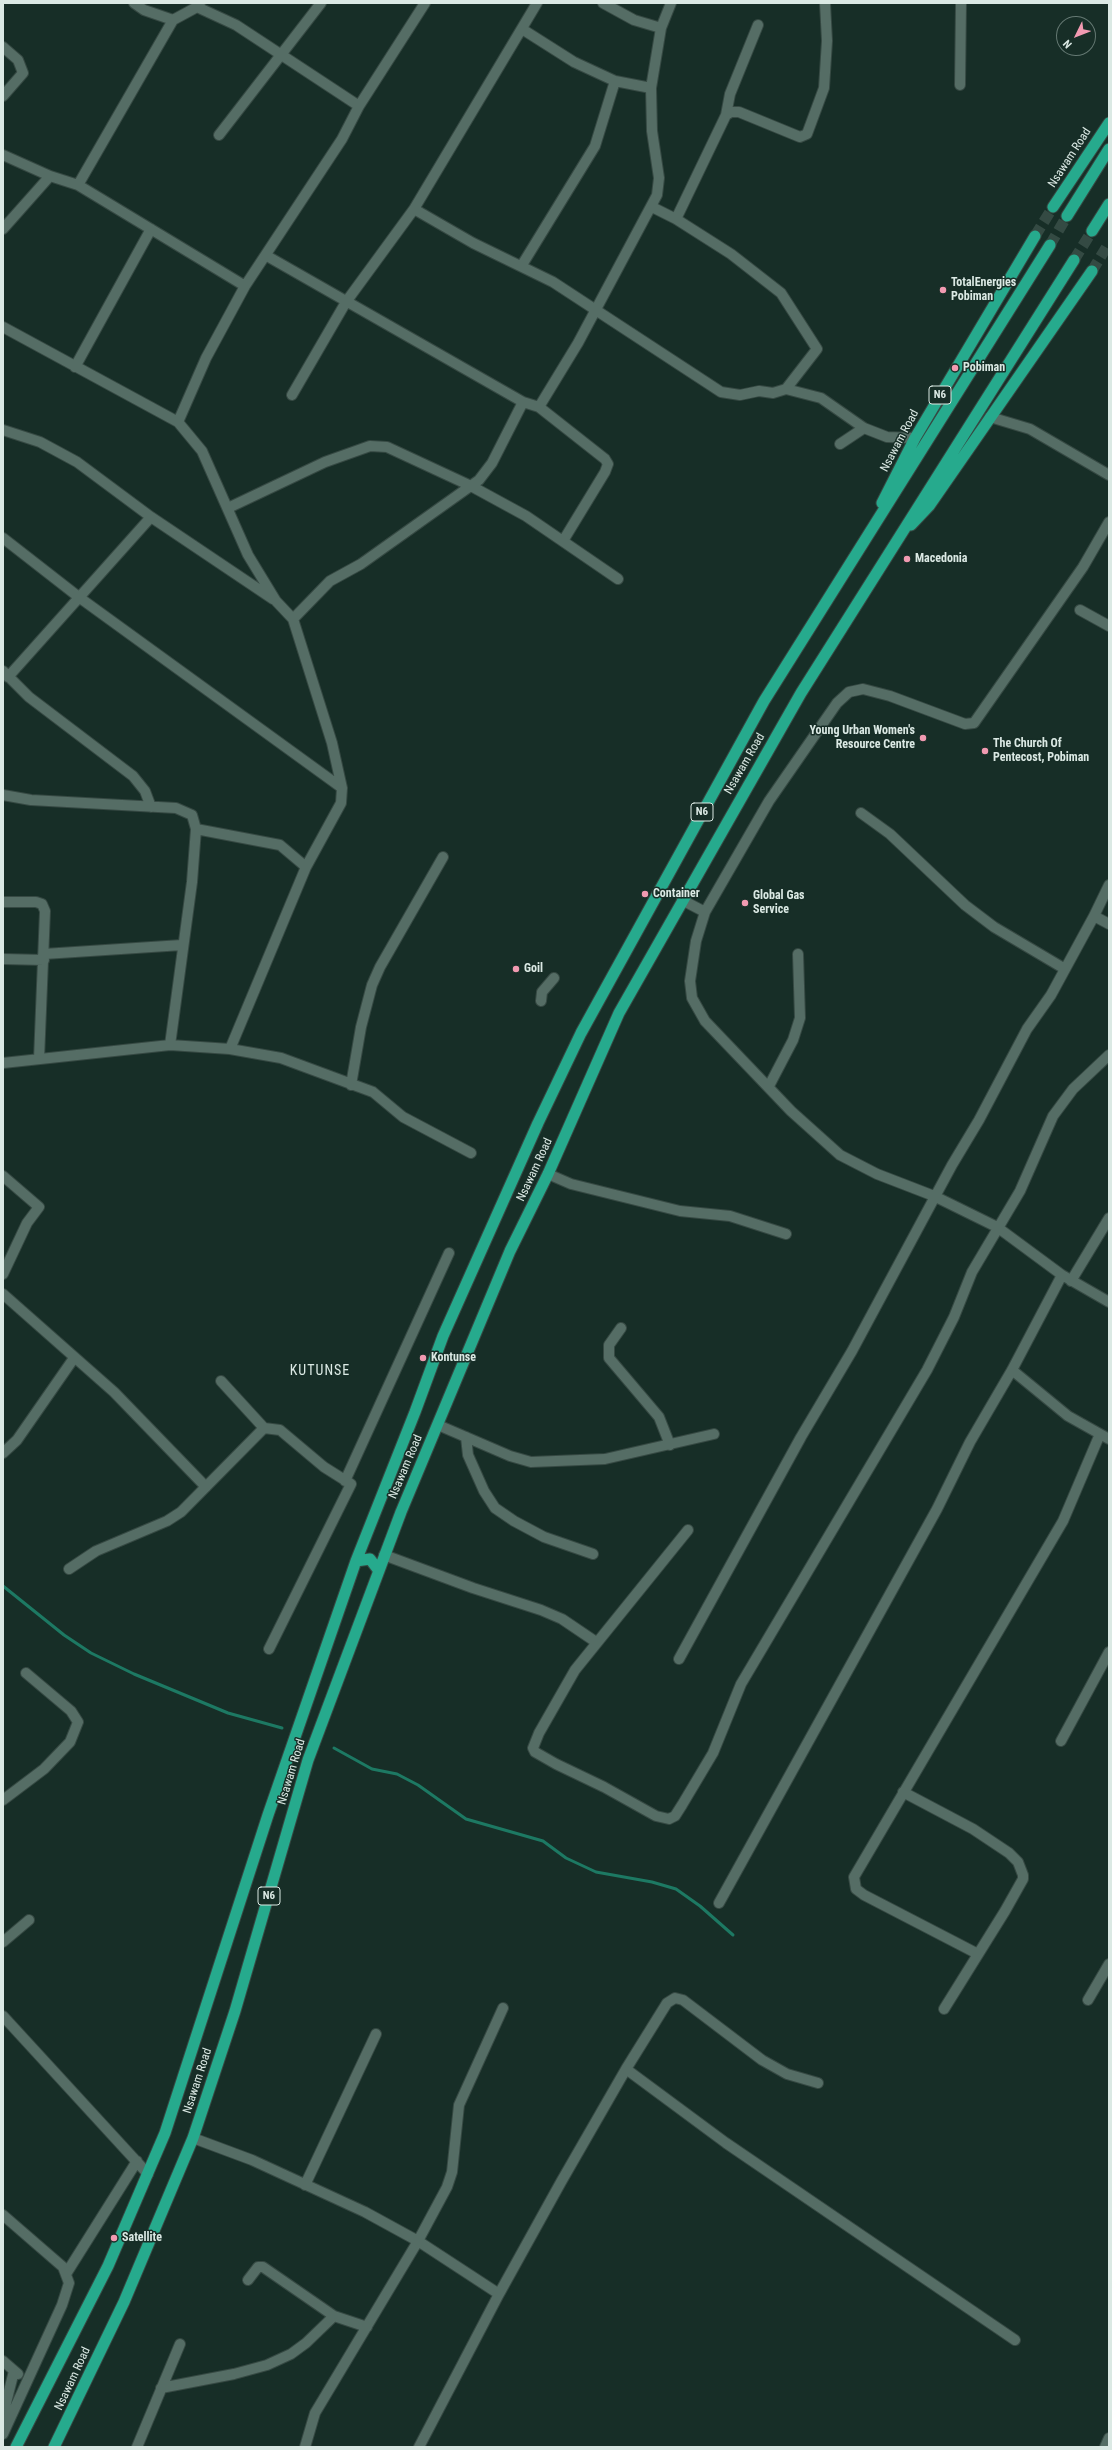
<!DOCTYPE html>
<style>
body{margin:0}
#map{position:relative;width:1112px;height:2450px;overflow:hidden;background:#172e27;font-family:"Roboto Condensed",sans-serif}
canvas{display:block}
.frame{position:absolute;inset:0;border:4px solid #dbe9e4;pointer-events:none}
.north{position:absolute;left:1056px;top:16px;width:40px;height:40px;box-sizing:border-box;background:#172e27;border:1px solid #657973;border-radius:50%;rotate:227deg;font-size:11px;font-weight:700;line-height:16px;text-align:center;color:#dbe9e4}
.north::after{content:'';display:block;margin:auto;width:14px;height:18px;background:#f19ab1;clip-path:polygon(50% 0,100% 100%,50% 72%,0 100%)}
</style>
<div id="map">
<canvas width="1112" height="2450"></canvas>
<div class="frame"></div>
<div class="north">N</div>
</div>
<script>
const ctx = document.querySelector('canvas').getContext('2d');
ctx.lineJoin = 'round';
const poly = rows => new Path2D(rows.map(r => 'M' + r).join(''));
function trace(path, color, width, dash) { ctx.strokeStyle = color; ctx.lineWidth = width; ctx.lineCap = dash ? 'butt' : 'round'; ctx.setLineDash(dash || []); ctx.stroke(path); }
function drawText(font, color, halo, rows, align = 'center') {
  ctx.font = font + ' "Roboto Condensed",sans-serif'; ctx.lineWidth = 3; ctx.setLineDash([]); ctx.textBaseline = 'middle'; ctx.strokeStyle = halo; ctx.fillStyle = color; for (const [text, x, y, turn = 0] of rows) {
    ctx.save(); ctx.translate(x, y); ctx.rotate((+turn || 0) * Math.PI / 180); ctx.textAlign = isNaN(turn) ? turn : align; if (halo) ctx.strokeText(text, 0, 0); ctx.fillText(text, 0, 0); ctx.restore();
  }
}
trace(poly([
 [3,1586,64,1635,91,1653,134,1674,228,1713,282,1728],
 [334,1748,372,1769,397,1774,418,1785,466,1819,543,1841,566,1858,596,1872,652,1882,676,1889,700,1906,733,1935]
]), '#1d7963', 3);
trace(poly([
 [1035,236,1053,207],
 [1050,245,1067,216],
 [1074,260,1092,231],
 [1092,271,1109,243]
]), '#344a43', 11, [11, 5.5]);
const minor = poly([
 [134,3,144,10,173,20],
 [603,3,634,20,661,28],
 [197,7,236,25,359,106,425,3],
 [522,29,574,62,615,81,651,88],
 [3,47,18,60,23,73,3,96],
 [960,85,961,3],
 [726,115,730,94,758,25],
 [219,135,321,3],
 [3,155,50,176,78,185,245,286],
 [78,185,173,20,197,7,200,3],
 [414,209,473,243,553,282,721,392,740,395,759,391,773,393,786,389,817,349,781,293,731,254,676,219,652,207],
 [676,219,726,115,731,112,739,112,800,137,807,134,824,88,827,41,825,3],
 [3,229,50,176],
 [267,256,523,402,539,407,605,459,608,464,605,472,563,541],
 [522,265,595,146,615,81],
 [3,327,178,422,202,451,248,555,276,601,293,619,332,743,342,788,341,803,306,867,230,1049],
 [75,367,151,229],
 [786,389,821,398,864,428,887,437,915,438],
 [292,395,346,302,414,209,537,3],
 [539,407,578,343,657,195,659,178,652,131,651,88,661,28,671,3],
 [990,417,1030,429,1109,475],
 [178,422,206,358,245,286,342,139,359,106],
 [3,430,40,442,77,462,151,517,273,599],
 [840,444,864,428],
 [228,508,325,462,370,446,387,447,471,486,526,516,618,579],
 [1109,522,1083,567,974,723,965,724,890,696,863,689,849,692,837,703,769,801,705,912,696,941,690,981,692,998,705,1021,791,1111,840,1155,877,1174,934,1196,997,1227,1062,1275,1109,1302],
 [3,538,80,598,342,788],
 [1080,610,1109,626],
 [293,619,330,581,361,564,479,480,492,463,523,402],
 [3,671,29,697,133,776,145,791,151,807],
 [8,677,151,517],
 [3,795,31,800,176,808,192,815,196,829,192,882,170,1045],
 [861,813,890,834,965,905,994,927,1065,969],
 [196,829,280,845,306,867],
 [1109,885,1094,916,1109,924],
 [682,900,705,912],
 [3,902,36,902,42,904,45,911,39,1059],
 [44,954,182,945],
 [3,959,44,960],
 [541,1001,542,992,554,978],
 [3,1063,170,1045,230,1049,281,1058,373,1092,403,1117,471,1153],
 [351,1085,361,1027,372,985,380,967,443,857],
 [769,1086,793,1040,800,1018,798,954],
 [548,1174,571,1184,680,1211,730,1216,786,1234],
 [3,1176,39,1207,27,1223,3,1274],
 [1071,1281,1109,1218],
 [3,1294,114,1392,206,1487],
 [621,1328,609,1345,609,1358,659,1417,670,1445],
 [1012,1370,1068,1416,1109,1439],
 [221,1381,264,1428],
 [438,1425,510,1456,531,1462,605,1459,714,1434],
 [466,1437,468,1455,484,1491,495,1508,514,1521,544,1537,593,1554],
 [3,1453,17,1440,74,1358],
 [345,1481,449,1253],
 [688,1530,575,1670,539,1733,533,1748,535,1752,556,1764,604,1787,656,1816,669,1819,675,1816,682,1805,713,1753,741,1684,927,1370,954,1317,972,1272,1020,1191,1053,1116,1073,1089,1109,1055],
 [384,1555,473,1588,541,1610,562,1619,596,1642],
 [69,1569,96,1551,167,1521,181,1512,264,1428,280,1430,324,1467,351,1484,269,1649],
 [679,1659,801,1437,852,1351,952,1165,979,1120,1027,1029,1051,995,1094,916],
 [1061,1741,1109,1652],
 [903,1792,973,1829,1009,1853,1018,1862,1023,1875,1023,1879,1005,1911,944,2009],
 [3,1800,44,1769,70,1742,78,1722,71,1711,26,1673],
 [719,1903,937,1509,970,1442,1012,1370,1062,1275],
 [3,1942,29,1920],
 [976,1953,864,1895,856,1889,854,1877,1063,1521,1100,1434],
 [1088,2000,1109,1964],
 [3,2016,148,2174],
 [626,2069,726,2143,1015,2340],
 [193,2138,252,2160,365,2212,418,2241,499,2294],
 [305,2185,376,2034],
 [3,2215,63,2267,69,2283,62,2305,3,2434],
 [66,2274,137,2161],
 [248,2280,258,2267,263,2267,334,2316],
 [3,2361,18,2374],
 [161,2388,234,2374,267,2365,291,2354,306,2343,334,2316,367,2327],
 [8,2423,5,2407,14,2371],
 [137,2447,180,2344],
 [305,2447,315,2413,418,2241,447,2187,452,2172,459,2105,503,2008],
 [419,2447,499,2294,561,2182,626,2069,667,2003,675,1998,683,2000,762,2060,787,2074,818,2083],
 [1105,2447,1109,2438]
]);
const trunk = poly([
 [1053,207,1109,123],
 [1067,216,1109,149],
 [1092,231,1109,204],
 [882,503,915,438,1035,236],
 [911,525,929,506,1092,271],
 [356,1561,370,1559,379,1571],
 [16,2447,108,2266,165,2133,268,1815,356,1561,415,1412,443,1336,538,1123,581,1033,764,701,1050,245],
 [54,2447,124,2302,193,2138,235,2011,308,1760,401,1512,510,1251,548,1174,619,1013,801,693,1074,260]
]);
trace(minor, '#364943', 12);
trace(trunk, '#364943', 13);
trace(minor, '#556d65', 10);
trace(trunk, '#26aa8d', 11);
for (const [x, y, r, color] of [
 [943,290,4,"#f19ab1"],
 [955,368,4,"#f19ab1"],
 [907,559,4,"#f19ab1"],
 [923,738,4,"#f19ab1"],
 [985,751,4,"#f19ab1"],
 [645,894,4,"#f19ab1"],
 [745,903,4,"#f19ab1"],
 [516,969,4,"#f19ab1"],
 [423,1358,4,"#f19ab1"],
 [114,2238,4,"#f19ab1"]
]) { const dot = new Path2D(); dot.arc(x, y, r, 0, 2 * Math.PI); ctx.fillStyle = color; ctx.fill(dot); trace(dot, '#172e27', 1.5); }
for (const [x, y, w] of [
 [940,395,22],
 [702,812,22],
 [269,1896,22]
]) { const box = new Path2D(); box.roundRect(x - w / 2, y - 9, w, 18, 3); ctx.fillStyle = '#172e27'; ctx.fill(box); trace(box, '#dbe9e4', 1); }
drawText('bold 11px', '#dbe9e4', null, [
 ["N6",940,395],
 ["N6",702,812],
 ["N6",269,1896]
]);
drawText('12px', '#dbe9e4', '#172e27', [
 ["Nsawam Road",1070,158,-57],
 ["Nsawam Road",900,441,-62],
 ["Nsawam Road",745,764,-60],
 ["Nsawam Road",535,1170,-65],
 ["Nsawam Road",406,1467,-67],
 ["Nsawam Road",292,1772,-73],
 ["Nsawam Road",198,2081,-72],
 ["Nsawam Road",73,2379,-65]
]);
drawText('bold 12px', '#dbe9e4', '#172e27', [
 ["TotalEnergies",951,283],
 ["Pobiman",951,297],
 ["Pobiman",963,368],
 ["Macedonia",915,559],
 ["Young Urban Women's",915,731,"right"],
 ["Resource Centre",915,745,"right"],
 ["The Church Of",993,744],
 ["Pentecost, Pobiman",993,758],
 ["Container",653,894],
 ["Global Gas",753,896],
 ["Service",753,910],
 ["Goil",524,969],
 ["Kontunse",431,1358],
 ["Satellite",122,2238]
], 'left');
ctx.letterSpacing = '1px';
drawText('14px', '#dbe9e4', '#172e27', [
 ["KUTUNSE",320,1371]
]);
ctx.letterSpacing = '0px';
</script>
